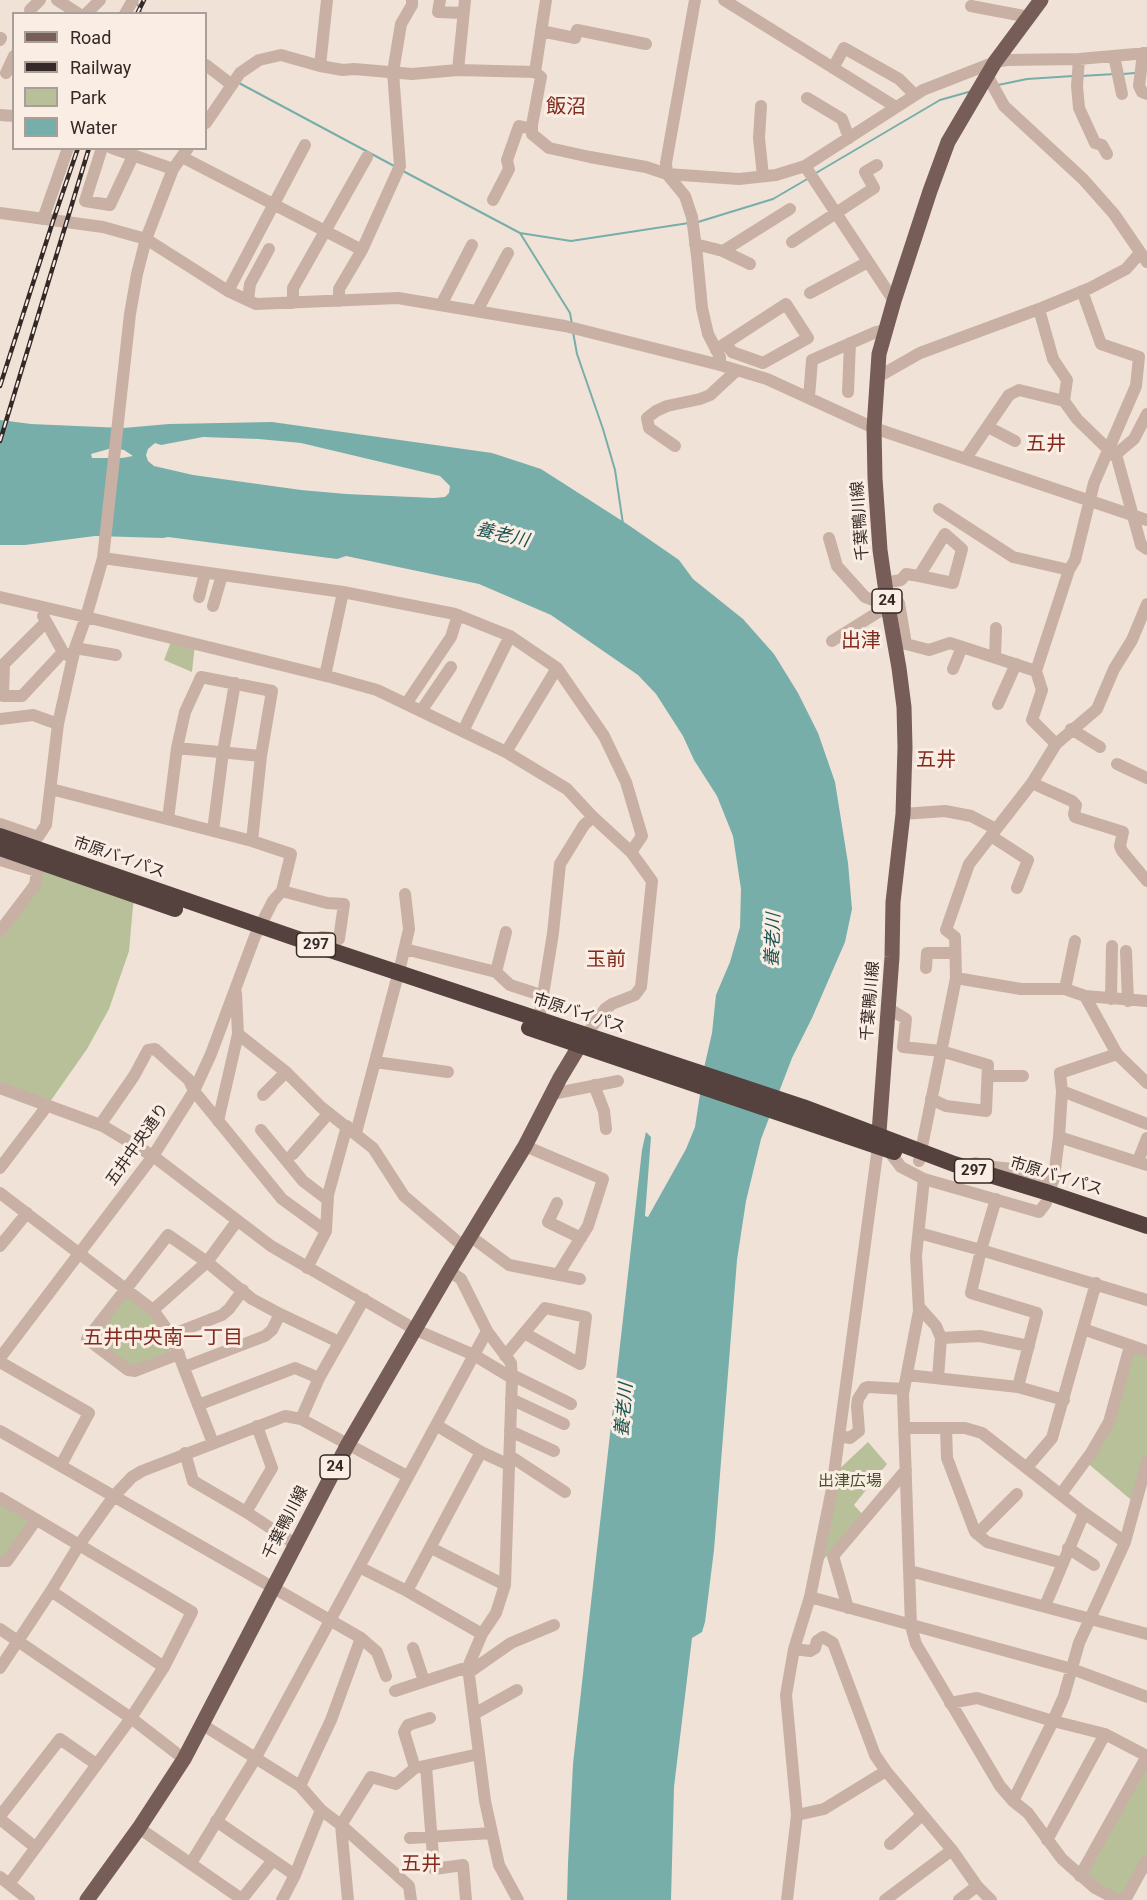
<!DOCTYPE html>
<meta charset="utf-8">
<style>
body{margin:0}
#map{position:relative;width:1147px;height:1900px;overflow:hidden;background:#f1e2d8;font-family:Roboto,sans-serif}
canvas{display:block}
.legend{position:absolute;left:12px;top:12px;width:195px;height:138px;box-sizing:border-box;background:#f9ede4;border:2px solid #aa9f98;margin:0;padding:8px 10px;list-style:none;font-size:18px;color:#342926}
.legend li{display:flex;align-items:center;gap:12px;height:30px}
.legend b{width:30px;border:2px solid #aa9f98}
</style>
<div id="map">
<canvas width="1147" height="1900"></canvas>
<ul class="legend">
<li><b style="height:8px;background:#765d57"></b>Road</li>
<li><b style="height:8px;background:#342926"></b>Railway</li>
<li><b style="height:16px;background:#b7c098"></b>Park</li>
<li><b style="height:16px;background:#77aea9"></b>Water</li>
</ul>
</div>
<script>
const ctx = document.querySelector('canvas').getContext('2d');
ctx.lineJoin = 'round';
function fillPath(path, color) { ctx.fillStyle = color; ctx.fill(path, 'evenodd'); }
const poly = rows => new Path2D(rows.map(r => 'M' + r).join(''));
function trace(path, color, width, dash) { ctx.strokeStyle = color; ctx.lineWidth = width; ctx.lineCap = dash ? 'butt' : 'round'; ctx.setLineDash(dash || []); ctx.stroke(path); }
function drawText(font, color, halo, rows, align = 'center') {
  ctx.font = font + ' Roboto,"Noto Sans JP",sans-serif'; ctx.lineWidth = 6; ctx.setLineDash([]); ctx.textBaseline = 'middle'; ctx.strokeStyle = halo; ctx.fillStyle = color; for (const [text, x, y, turn = 0] of rows) {
    ctx.save(); ctx.translate(x, y); ctx.rotate((+turn || 0) * Math.PI / 180); ctx.textAlign = isNaN(turn) ? turn : align; if (halo) ctx.strokeText(text, 0, 0); ctx.fillText(text, 0, 0); ctx.restore();
  }
}
fillPath(poly([
 [172,639,195,644,192,672,164,660],
 [42,862,136,895,133,906,129,951,109,1009,87,1049,47,1106,0,1088,0,931],
 [127,1296,150,1315,166,1336,171,1349,169,1353,136,1366,130,1366,96,1339,97,1333],
 [1130,1346,1147,1351,1147,1464,1136,1504,1085,1461,1101,1438],
 [868,1442,887,1464,854,1505,865,1517,816,1567,834,1474],
 [0,1503,28,1519,30,1524,7,1556,0,1558],
 [1147,1756,1147,1860,1125,1900,1080,1876]
]), '#b7c098');
fillPath(poly([
 [0,420,31,424,123,428,169,424,272,422,492,453,541,469,627,524,679,560,693,579,743,619,774,654,798,693,818,733,835,782,848,863,852,909,845,942,812,1018,792,1058,761,1139,746,1201,737,1260,714,1550,705,1622,702,1632,692,1638,674,1787,671,1900,567,1900,568,1863,573,1764,584,1665,642,1150,646,1132,651,1137,645,1216,648,1217,686,1149,695,1127,704,1068,712,1033,716,995,730,962,740,927,741,889,733,836,717,796,694,760,683,736,656,694,638,675,551,615,479,584,346,556,337,559,168,537,163,538,95,536,25,545,0,545],
 [203,437,259,439,301,443,440,476,450,486,449,493,445,497,434,498,346,494,301,490,193,475,154,466,148,461,146,455,148,449,155,443,161,445],
 [112,448,124,450,133,456,122,458,92,458,91,454]
]), '#77aea9');
trace(poly([
 [137,3,142,14],
 [1123,74,1135,73],
 [1081,76,1115,74],
 [239,83,396,167],
 [998,85,1027,79,1073,76],
 [403,171,520,233,571,241,689,223],
 [816,173,940,100,972,91],
 [698,222,773,199,809,178],
 [520,233,570,313,572,324],
 [573,332,577,354,603,429,615,470,623,524]
]), '#77aea9', 2);
trace(poly([
 [57,0,79,14],
 [440,0,438,12,462,13],
 [695,0,666,163,667,174,685,196,692,217,697,256,702,308,708,334,720,357,720,365],
 [724,0,896,107],
 [971,6,1029,17],
 [30,10,40,0],
 [86,14,100,0],
 [125,14,133,0],
 [541,31,575,38,577,30,646,44],
 [0,40,1,38],
 [1143,53,1139,86,1142,92,1147,94],
 [1114,56,1122,94],
 [1079,59,1077,86,1079,108,1095,143,1102,145,1107,154],
 [206,65,232,85],
 [320,66,327,0],
 [833,68,844,48,899,79,915,95],
 [458,70,465,0],
 [535,72,546,0],
 [6,73,14,56],
 [987,75,1004,106,1083,179,1114,214,1147,262],
 [807,98,842,119,849,138],
 [761,106,759,138,763,176],
 [0,115,14,116],
 [206,123,240,73,259,60,281,55,320,66,343,70,354,69,412,74,458,70,535,72,541,77,532,125,532,134,549,148,590,157,646,167,667,174,739,179,776,175,805,166,923,90,995,62,1007,60,1079,59,1147,53],
 [102,148,85,201,110,205,133,156],
 [112,148,173,169],
 [182,157,362,250],
 [805,166,894,301],
 [493,200,509,169,507,160,519,126,532,129],
 [0,213,103,227,146,239,228,291,256,304,398,298,565,326,720,365,767,379,874,428,1147,520],
 [43,219,68,148],
 [792,242,874,188,865,172,877,165],
 [695,244,723,251,750,264],
 [723,251,790,209],
 [228,291,305,145],
 [810,293,868,262],
 [248,300,250,284,269,249],
 [339,301,339,289,362,250,400,166,393,72,401,24,412,5,412,0],
 [293,303,293,288,367,157],
 [441,305,472,245],
 [1039,309,1053,359,1067,380,1064,401,1077,419,1117,458,1141,545,1147,549],
 [477,311,508,253],
 [716,350,726,343,786,304,808,338,763,363,732,352,726,343],
 [876,378,920,353,1039,309,1090,288,1126,269,1140,253],
 [848,392,850,343],
 [809,397,812,360,876,332,885,330],
 [988,427,1015,441],
 [675,446,649,428,647,418,656,411,667,406,700,399,710,395,737,370],
 [1115,455,1134,439,1147,414],
 [966,458,1009,395,1019,390,1064,401],
 [939,509,1013,557,1069,570],
 [829,538,837,566,865,597,888,606,899,603,906,644,929,650,950,643,1036,671],
 [103,558,343,592,455,614,510,636,557,668,604,736,626,782,642,836,631,852],
 [884,583,901,580,906,574,919,576,953,583,962,549,945,534,919,576],
 [0,597,86,617,334,678,377,690,506,752,567,789,593,817,631,852,652,881,641,987,635,995,612,1004,605,1009,586,1035],
 [199,597,205,573],
 [213,606,222,575],
 [43,616,63,652,69,656],
 [46,622,4,664,3,696,22,696,63,652],
 [832,641,888,606],
 [75,648,116,655],
 [995,657,996,628],
 [953,669,962,647],
 [325,676,343,592],
 [406,704,451,637,458,615],
 [998,704,1016,664],
 [421,711,451,667],
 [0,719,33,715,58,724],
 [1071,729,1100,747],
 [463,731,510,636],
 [1056,744,1032,720,1042,690,1036,671,1069,570,1075,560,1094,483,1136,386,1139,357,1101,344,1082,291],
 [177,748,261,756],
 [506,752,557,668],
 [1117,764,1147,778],
 [1032,783,1072,801,1076,805,1074,814,1075,817,1123,832,1120,846,1122,851,1147,881],
 [903,814,945,811,971,816,996,829],
 [168,819,177,748,185,712,201,677,272,691,261,756,252,841],
 [0,824,38,837,46,825,58,724,75,648,86,617,103,558,130,314,137,274,146,239,173,169,188,148],
 [213,831,223,752,235,683],
 [991,836,1028,860,1017,888],
 [0,860,37,871,35,885,0,931],
 [282,891,327,903,344,904,339,939,322,937],
 [405,949,496,972,510,985,544,996],
 [1126,951,1128,1001],
 [926,968,927,953,955,953],
 [399,972,409,929,405,894],
 [496,972,506,932],
 [956,978,1021,989,1065,989,1085,996,1147,1001],
 [1065,989,1075,941],
 [1085,996,1117,1054,1147,1083],
 [1111,999,1112,946],
 [888,1008,906,1019,903,1047,941,1051,988,1065,986,1111,946,1106,931,1099],
 [539,1020,553,933,560,864,584,825,593,817],
 [238,1034,286,1072,321,1107,373,1148,404,1196,464,1247],
 [375,1062,448,1072],
 [988,1076,1023,1076],
 [594,1085,604,1111,606,1129],
 [0,1088,103,1126,153,1156,271,1246,416,1330,474,1355,512,1378],
 [1062,1091,1147,1124],
 [552,1094,618,1081],
 [263,1095,286,1072],
 [218,1121,238,1034,236,993],
 [100,1125,134,1076,148,1050,155,1049,189,1080,194,1091,282,1199,326,1231],
 [261,1130,303,1181,328,1200],
 [356,1133,396,982],
 [1059,1137,1147,1165],
 [525,1146,603,1179,588,1226,559,1273],
 [888,1150,901,1167,924,1179,1039,1212,1046,1203],
 [293,1154,329,1113],
 [919,1161,956,978,955,937,946,930,969,864,1032,783,1056,744,1097,709,1114,669,1132,640,1147,604],
 [1138,1161,1147,1138],
 [975,1163,984,1166,1013,1169,1053,1181],
 [0,1168,47,1106],
 [924,1179,916,1256,919,1311,903,1394,911,1626,916,1644,1000,1786,1013,1801,1028,1813,1062,1859,1095,1888,1118,1900],
 [0,1193,153,1310,171,1335,213,1443],
 [1049,1193,1054,1177,1059,1137,1062,1091,1060,1073,1117,1054],
 [996,1199,981,1250,971,1293,1037,1313,1018,1387],
 [557,1203,548,1222,581,1238],
 [919,1233,981,1250,1147,1300],
 [470,1236,509,1265,580,1279],
 [0,1246,27,1213],
 [307,1268,326,1231,328,1195,347,1126],
 [449,1271,461,1279,487,1331,511,1363,512,1378,505,1585,496,1613,482,1634,468,1667,485,1801,499,1865,518,1900],
 [919,1307,936,1326,941,1338,938,1378],
 [153,1310,207,1262,237,1221],
 [1083,1329,1147,1351],
 [171,1335,222,1315,229,1309,243,1290],
 [941,1338,980,1336,1029,1346],
 [179,1354,135,1371,128,1370,87,1339,168,1235,207,1262,252,1299,280,1314,339,1342],
 [505,1356,545,1308,586,1317,580,1364,524,1333],
 [0,1358,153,1156,194,1091,211,1054,255,936,273,901,282,891,291,854,252,841,51,789],
 [0,1362,89,1413,61,1465],
 [184,1367,265,1336,272,1330,280,1314],
 [512,1375,571,1404],
 [907,1375,1018,1387,1064,1400],
 [511,1399,564,1424],
 [198,1405,295,1368,319,1378],
 [301,1419,319,1378,364,1299],
 [436,1425,481,1452,509,1465],
 [904,1428,965,1428,982,1433,1084,1513,1125,1542],
 [946,1428,947,1458,975,1532,987,1542,1062,1563],
 [0,1431,361,1638,377,1652,386,1676],
 [510,1431,554,1451],
 [839,1436,850,1438,859,1431,857,1406,858,1399,865,1388,868,1387,904,1389],
 [185,1453,193,1481,246,1512,295,1544],
 [510,1456,565,1492],
 [1027,1467,1052,1438,1096,1283],
 [1061,1494,1091,1453,1109,1422,1130,1346],
 [0,1498,192,1612,164,1667,131,1718,9,1884],
 [246,1512,272,1468,257,1426],
 [977,1534,1017,1494],
 [431,1548,505,1585],
 [1068,1548,1094,1565],
 [0,1561,7,1561,36,1520],
 [359,1567,407,1591,482,1634],
 [910,1571,1147,1634],
 [51,1591,164,1667],
 [407,1591,481,1452],
 [810,1597,1072,1669,1147,1697],
 [1045,1606,1084,1513],
 [848,1608,833,1556,906,1470],
 [0,1629,131,1718,184,1759],
 [413,1648,424,1681],
 [794,1649,810,1651,815,1648,817,1641,823,1637,833,1643,875,1755,886,1771,952,1850,977,1886,991,1900],
 [0,1668,51,1591,79,1545,114,1496,132,1477,142,1471,285,1416,301,1419,407,1476],
 [468,1673,511,1643,554,1625],
 [395,1691,468,1667],
 [950,1703,977,1698,1053,1721,1105,1734,1147,1756],
 [474,1714,517,1690],
 [203,1725,300,1786,321,1810,341,1825,409,1886,411,1900],
 [426,1766,434,1869,463,1865,466,1900],
 [415,1768,404,1732,408,1725,430,1718],
 [300,1786,331,1720,361,1638],
 [1013,1801,1053,1721,1064,1696,1079,1643,1125,1542,1147,1462],
 [797,1815,824,1809,886,1771],
 [0,1816,60,1739,96,1764],
 [0,1819,35,1847],
 [216,1821,295,1875],
 [139,1828,243,1900],
 [410,1838,492,1833],
 [1047,1840,1105,1734],
 [890,1844,922,1815],
 [191,1863,255,1759,487,1331],
 [1080,1876,1147,1756],
 [0,1877,29,1900],
 [242,1899,273,1860],
 [282,1900,295,1875,321,1810],
 [348,1900,341,1825,371,1777,396,1784,415,1768,479,1754],
 [787,1900,797,1815,786,1695,794,1649,810,1597,832,1489,878,1147],
 [885,1900,952,1850],
 [959,1900,977,1886],
 [1125,1900,1147,1860]
]), '#c9b0a4', 12);
trace(poly([
 [878,1146,892,957,893,902,903,814,905,747,904,707,899,668,888,606,880,550,875,478,874,428,879,354,894,301,930,191,948,142,995,62,1041,0],
 [87,1900,139,1828,184,1759,348,1444,449,1271,525,1146,560,1078,586,1035]
]), '#765d57', 15);
trace(poly([
 [0,836,330,950,803,1107,954,1164,1049,1193,1147,1226],
 [0,848,175,909],
 [529,1028,894,1152]
]), '#55413d', 16);
const rail = poly([
 [137,14,144,0],
 [0,386,53,221,78,148],
 [0,441,89,148]
]);
trace(rail, '#342926', 4.5);
trace(rail, '#f9ede4', 2, [7]);
for (const [x, y, w] of [
 [887,601,30],
 [316,945,39],
 [974,1171,39],
 [335,1467,30]
]) { const box = new Path2D(); box.roundRect(x - w / 2, y - 12, w, 24, 4.5); ctx.fillStyle = '#f9ede4'; ctx.fill(box); trace(box, '#342926', 1.5); }
drawText('bold 15px', '#342926', null, [
 ["24",887,601],
 ["297",316,945],
 ["297",974,1171],
 ["24",335,1467]
]);
drawText('16px', '#342926', '#f9ede4', [
 ["千葉鴨川線",861,521,-94],
 ["市原バイパス",119,858,19],
 ["千葉鴨川線",871,1001,-85],
 ["市原バイパス",579,1014,18],
 ["五井中央通り",138,1145,-55],
 ["市原バイパス",1056,1177,17],
 ["千葉鴨川線",286,1523,-63]
]);
drawText('16px', '#48522a', '#f9ede4', [
 ["出津広場",850,1482]
]);
drawText('italic 18px', '#1c5552', '#f9ede4', [
 ["養老川",502,536,13],
 ["養老川",774,940,-88],
 ["養老川",625,1410,-85]
]);
drawText('20px', '#832b1f', '#f9ede4', [
 ["飯沼",566,108],
 ["五井",1046,445],
 ["出津",861,642],
 ["五井",936,761],
 ["玉前",606,961],
 ["五井中央南一丁目",163,1339],
 ["五井",421,1865]
]);
</script>
